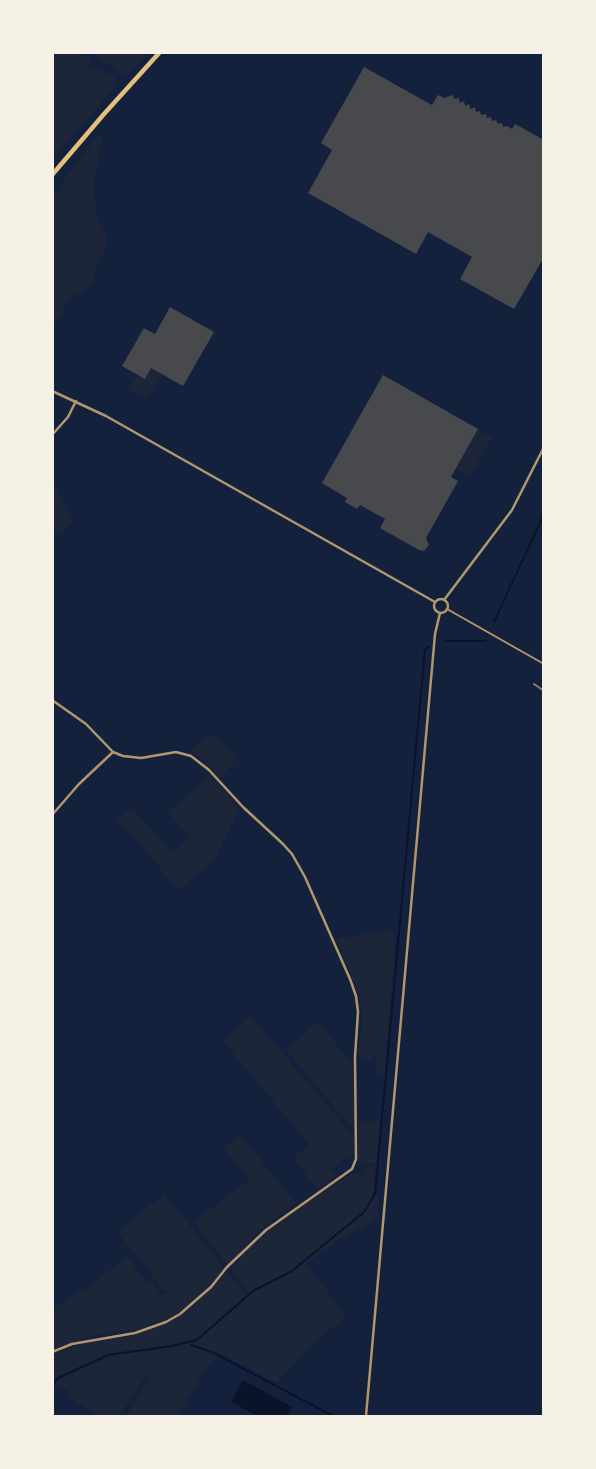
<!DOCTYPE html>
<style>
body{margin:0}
#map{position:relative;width:596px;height:1469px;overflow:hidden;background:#14213d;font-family:"Alegreya Sans",sans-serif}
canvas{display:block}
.frame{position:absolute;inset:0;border:54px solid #f6f1e7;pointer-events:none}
</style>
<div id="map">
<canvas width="596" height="1469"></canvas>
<div class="frame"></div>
</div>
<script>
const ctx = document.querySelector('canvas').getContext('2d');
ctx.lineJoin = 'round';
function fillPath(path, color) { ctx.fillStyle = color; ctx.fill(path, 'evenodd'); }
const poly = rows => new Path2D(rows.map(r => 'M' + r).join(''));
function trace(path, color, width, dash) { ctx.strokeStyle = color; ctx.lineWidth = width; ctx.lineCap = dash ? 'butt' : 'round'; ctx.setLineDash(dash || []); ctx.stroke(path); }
fillPath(poly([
 [53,52,81,53,90,58,88,66,113,75,117,82,115,87,53,158],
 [92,53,149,53,126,76],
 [99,134,102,140,93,189,98,220,105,233,106,248,97,267,94,281,85,291,72,296,66,304,62,317,53,324,53,194,59,190,62,182],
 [151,368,162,374,150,396,145,398,129,390,135,379,139,376,145,379],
 [479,429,492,438,470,477,456,469],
 [52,479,62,501,73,521,60,535,53,529],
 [212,734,239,757,219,778,206,761,190,752,199,742],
 [210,774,239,808,214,862,178,890,140,844,117,821,131,807,173,853,190,836,169,813],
 [390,930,394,933,395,943,385,1067,382,1075,376,1073,376,1054,373,1054,372,1060,364,1060,358,1056,362,1023,359,995,336,939],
 [251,1016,353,1136,353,1157,345,1157,331,1169,336,1176,318,1189,293,1158,309,1144,223,1041],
 [318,1022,353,1065,354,1130,286,1050],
 [358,1119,360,1121,380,1121,376,1163,361,1164,358,1156],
 [240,1135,296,1203,260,1230,228,1265,193,1221,211,1207,213,1209,230,1192,232,1194,250,1179,224,1148],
 [376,1166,373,1194,379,1197,377,1219,333,1243,307,1264,346,1316,311,1346,277,1383,221,1354,206,1368,178,1416,126,1416,151,1377,147,1374,119,1416,99,1416,69,1397,69,1392,58,1385,53,1388,52,1355,84,1344,136,1335,169,1322,192,1307,227,1272,245,1294,247,1291,231,1268,260,1234,340,1180,356,1172,366,1177,363,1167],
 [164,1194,224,1268,204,1291,177,1314,138,1329,96,1335,53,1349,53,1308,98,1280,126,1256,148,1283,152,1282,162,1295,167,1294,151,1276,153,1274,150,1270,117,1232]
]), '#1d2539');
fillPath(poly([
 [243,1380,292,1407,287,1416,258,1416,231,1402]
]), '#0b132b');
trace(poly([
 [494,622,544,514],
 [445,641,486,641],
 [191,1345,214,1353,333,1416],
 [52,1385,58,1378,108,1355,172,1346,197,1340,253,1291,292,1271,364,1212,375,1194,425,649,429,647]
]), '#0b132b', 2);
fillPath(poly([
 [364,67,432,105,438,95,444,98,453,95,454,99,459,98,460,103,464,101,465,106,469,104,470,109,475,107,476,112,480,111,481,115,486,114,487,118,491,117,492,121,496,120,498,124,502,123,503,127,507,126,512,129,515,124,544,140,544,257,514,309,460,279,472,257,428,232,416,254,308,193,332,150,321,143],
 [170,307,214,332,183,386,151,368,145,379,122,366,144,328,155,334],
 [383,375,478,429,451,477,458,481,426,538,429,545,424,551,419,550,380,528,385,519,360,505,357,509,345,502,347,498,322,483]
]), '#48494c');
trace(poly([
 [447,609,544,664]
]), '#b1986c', 2);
trace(poly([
 [52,391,106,416,435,602],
 [52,435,68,417,76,401],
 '434 606a7 7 0 1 1 14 0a7 7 0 1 1-14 0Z',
 [444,600,512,510,544,447],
 [52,700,86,724,113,752,123,756,141,758,176,752,191,756,209,770,243,807,283,844,292,854,305,877,350,979,356,996,358,1012,355,1057,356,1159,352,1169,266,1230,227,1267,211,1287,180,1314,166,1322,135,1333,72,1344,52,1352],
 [52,815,79,784,113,752],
 [366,1416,435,634,440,613]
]), '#b1986c', 2.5);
trace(poly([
 [52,175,104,114,160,52]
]), '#e5c07b', 4.5);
trace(poly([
 [534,684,544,691]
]), '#918062', 2);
</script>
